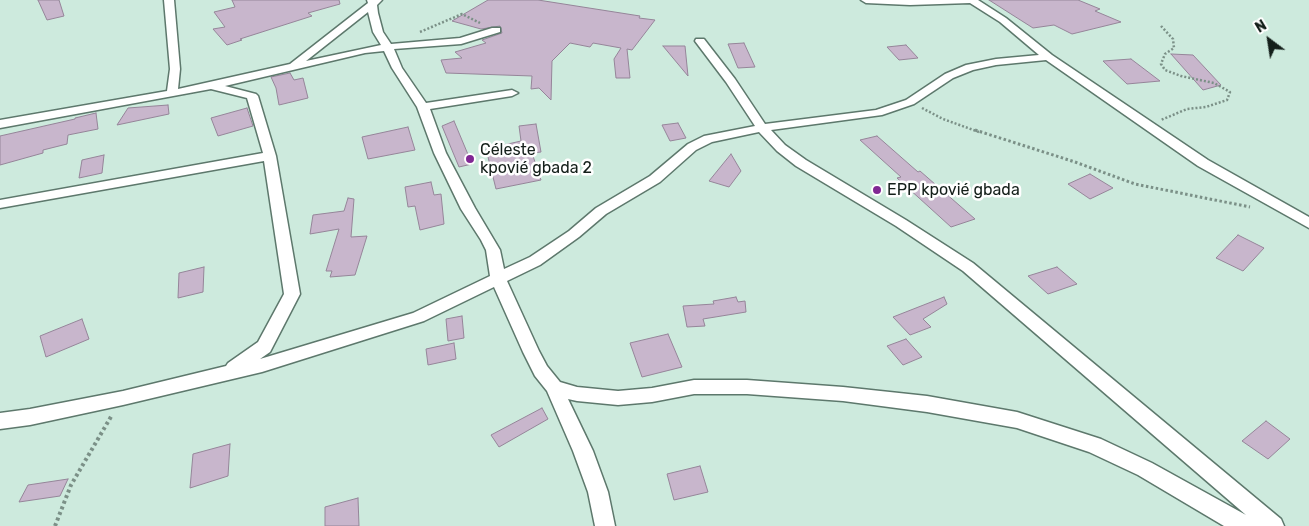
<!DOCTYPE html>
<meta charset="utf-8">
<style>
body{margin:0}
#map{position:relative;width:1309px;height:526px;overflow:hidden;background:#cdeadd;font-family:Rubik,sans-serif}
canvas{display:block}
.north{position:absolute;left:1244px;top:15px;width:50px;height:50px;-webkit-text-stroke:4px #fff;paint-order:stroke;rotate:329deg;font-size:14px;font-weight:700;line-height:20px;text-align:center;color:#141f1a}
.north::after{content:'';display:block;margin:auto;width:18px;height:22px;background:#141f1a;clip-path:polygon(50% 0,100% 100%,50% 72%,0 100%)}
</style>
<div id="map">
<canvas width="1309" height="526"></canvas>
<div class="north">N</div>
</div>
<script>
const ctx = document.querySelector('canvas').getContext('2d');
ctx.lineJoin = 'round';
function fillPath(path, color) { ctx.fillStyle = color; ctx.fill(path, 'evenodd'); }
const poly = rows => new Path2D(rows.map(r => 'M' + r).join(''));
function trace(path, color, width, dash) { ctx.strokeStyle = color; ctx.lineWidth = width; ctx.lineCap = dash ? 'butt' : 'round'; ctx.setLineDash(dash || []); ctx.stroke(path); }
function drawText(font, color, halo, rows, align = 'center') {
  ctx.font = font + ' Rubik,sans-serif'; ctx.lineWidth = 5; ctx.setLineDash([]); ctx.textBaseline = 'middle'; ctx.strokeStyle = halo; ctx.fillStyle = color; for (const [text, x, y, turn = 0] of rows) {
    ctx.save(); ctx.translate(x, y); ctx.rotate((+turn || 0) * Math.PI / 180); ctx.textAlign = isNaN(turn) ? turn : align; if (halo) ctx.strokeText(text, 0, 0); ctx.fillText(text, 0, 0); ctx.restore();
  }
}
const building = poly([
 [38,0,59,0,64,16,47,20,38,0],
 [232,0,339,0,340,4,308,13,312,16,240,39,242,40,227,45,213,29,225,27,214,12,235,7,232,0],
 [488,0,538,0,640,16,639,18,655,20,632,50,627,49,630,78,616,78,614,59,621,48,593,43,590,47,570,43,552,61,551,100,539,88,531,89,532,76,446,73,441,60,462,58,455,52,486,43,482,40,502,33,500,26,481,29,452,21,488,0],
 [989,0,1078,0,1100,9,1095,11,1121,22,1072,34,1054,25,1033,28,989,0],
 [744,43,755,67,738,68,728,44,744,43],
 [906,45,918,58,899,60,887,47,906,45],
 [663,46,685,46,688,76,663,46],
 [1171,54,1193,55,1221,85,1203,90,1171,54],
 [1131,59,1160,81,1127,84,1103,61,1131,59],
 [290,73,294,80,303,78,308,98,279,105,276,88,271,77,290,73],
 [168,105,169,114,117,125,128,108,168,105],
 [247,108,253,126,218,136,211,118,247,108],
 [96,113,98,129,68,135,67,144,43,150,43,153,0,165,0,136,75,119,75,118,96,113],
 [454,121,472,164,459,167,442,126,454,121],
 [678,123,686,138,670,141,662,125,678,123],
 [536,124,541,152,532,153,541,180,496,189,486,149,521,141,519,126,536,124],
 [408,127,415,150,368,159,362,137,408,127],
 [877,136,918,172,920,171,975,219,951,227,897,178,901,177,860,140,877,136],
 [731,154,741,171,729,187,709,181,731,154],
 [104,155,102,173,79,178,82,160,104,155],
 [1090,174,1113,188,1090,199,1068,184,1090,174],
 [431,182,434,195,441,194,444,224,420,230,415,206,408,207,405,187,431,182],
 [348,198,354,199,351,237,367,236,355,275,330,277,332,271,326,271,339,229,310,234,313,215,344,211,348,198],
 [1238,235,1264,248,1243,271,1216,258,1238,235],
 [204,267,203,292,178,298,179,273,204,267],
 [1057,267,1077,284,1048,294,1028,276,1057,267],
 [736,297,738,302,745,301,746,312,703,319,705,326,687,327,683,306,714,304,713,301,736,297],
 [944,297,947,304,923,319,931,327,910,335,893,317,944,297],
 [462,316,464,338,448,341,446,319,462,316],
 [82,319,89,339,46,357,40,336,82,319],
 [668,334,682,367,642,377,630,343,668,334],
 [906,339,922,357,903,365,887,346,906,339],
 [454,343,456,359,428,365,426,349,454,343],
 [542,408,548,419,499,447,491,435,542,408],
 [1266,421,1290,439,1268,459,1242,441,1266,421],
 [230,444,228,476,190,488,193,454,230,444],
 [700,466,708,492,674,500,667,474,700,466],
 [68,479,60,496,19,502,28,485,68,479],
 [358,498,359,526,325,526,325,507,358,498]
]);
fillPath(building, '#c8b6cc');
trace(building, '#958599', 1);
const minor = poly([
 [164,0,174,0,180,69,178,89,290,64,368,3,367,0,382,0,377,5,378,13,383,32,391,44,460,38,492,28,500,28,500,32,461,44,394,49,402,68,426,103,512,90,518,93,512,96,430,109,446,153,475,208,500,250,504,269,530,257,569,231,596,208,650,176,688,144,704,136,755,126,726,82,695,41,696,39,704,39,735,79,765,124,876,110,906,100,945,74,966,65,996,59,1039,55,1000,22,970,3,910,5,866,3,861,0,978,0,1006,18,1052,55,1208,160,1309,217,1309,228,1198,166,1046,60,996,65,973,70,953,78,914,104,882,115,771,130,785,145,806,160,906,220,973,263,1281,519,1284,526,1224,526,1138,475,1089,452,1017,428,927,412,843,401,747,394,694,394,652,402,618,405,577,401,568,399,593,451,608,492,615,526,595,526,588,492,573,451,547,391,535,376,523,352,494,287,424,321,262,372,123,405,30,425,0,429,0,413,30,409,123,391,226,366,228,363,258,342,284,294,264,161,0,208,0,200,263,153,247,98,211,89,0,128,0,120,167,91,170,69,164,0],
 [368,12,373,32,381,45,306,61,368,12],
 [384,51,392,68,417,107,434,153,461,209,481,240,486,250,490,276,413,313,260,359,270,352,300,294,276,156,258,96,256,94,225,86,365,53,384,51],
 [759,132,777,151,796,166,896,226,963,271,1246,515,1152,463,1101,439,1017,412,927,396,843,387,747,380,694,380,652,388,618,391,577,387,560,382,547,366,539,351,507,281,540,265,579,237,606,214,660,182,696,150,712,142,759,132]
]);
trace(minor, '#5d786c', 3);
trace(poly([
 [1161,26,1173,39,1174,48,1165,54,1161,64,1165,70,1181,76,1214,83,1230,92,1227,100,1206,107,1187,109,1161,120],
 [420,32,462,14,480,23],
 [922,108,943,119,979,132]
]), '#7b9087', 2.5, [2, 2]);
trace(poly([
 [975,130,1075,162,1135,184,1250,207]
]), '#7b9087', 3, [2.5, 2.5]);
trace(poly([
 [55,526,71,485,112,415]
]), '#7b9087', 4, [3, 3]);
fillPath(minor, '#fff');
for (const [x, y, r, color] of [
 [470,159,5,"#802794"],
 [877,190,5,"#802794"]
]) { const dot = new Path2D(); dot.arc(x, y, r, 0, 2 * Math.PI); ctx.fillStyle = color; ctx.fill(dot); trace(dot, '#fff', 2); }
drawText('16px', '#141f1a', '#fff', [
 ["Céleste",480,150],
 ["kpovié gbada 2",480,168],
 ["EPP kpovié gbada",887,190]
], 'left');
</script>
